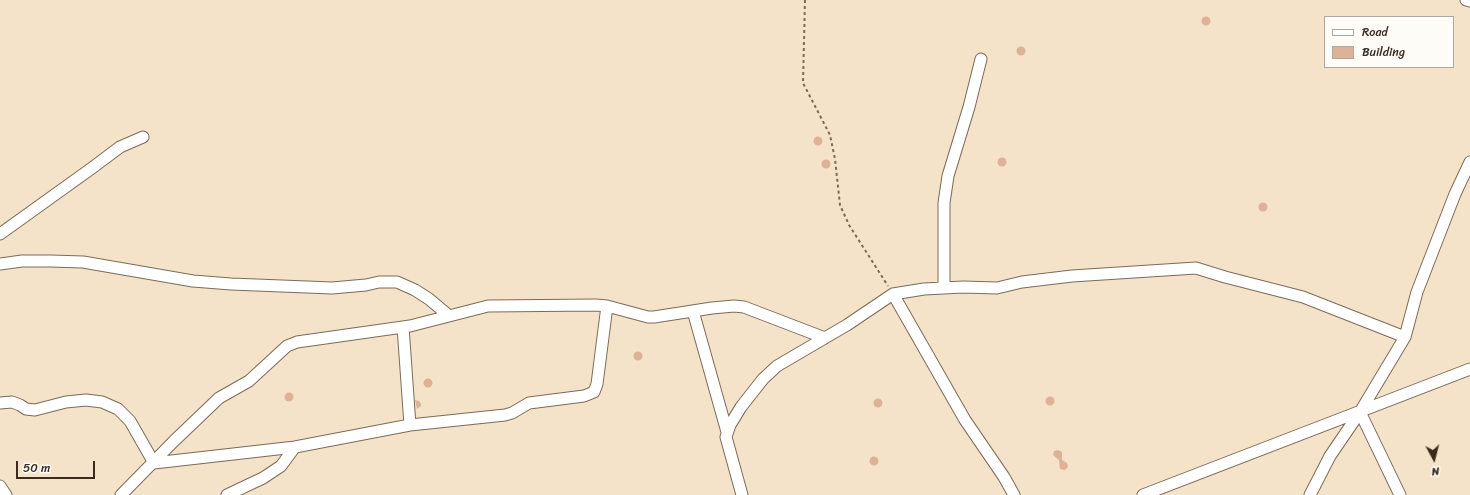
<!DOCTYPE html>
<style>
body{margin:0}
#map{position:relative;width:1470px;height:495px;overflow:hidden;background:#f4e3c9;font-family:Sriracha,sans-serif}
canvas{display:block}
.legend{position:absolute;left:1324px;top:16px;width:130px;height:52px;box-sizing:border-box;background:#fdfcf7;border:1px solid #afa8a0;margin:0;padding:5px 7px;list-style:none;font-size:12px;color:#3b2a1e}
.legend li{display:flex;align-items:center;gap:8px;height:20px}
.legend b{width:20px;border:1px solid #afa8a0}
.north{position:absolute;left:1414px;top:439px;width:40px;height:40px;-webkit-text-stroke:3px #fdfcf7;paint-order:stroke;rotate:173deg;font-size:11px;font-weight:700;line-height:16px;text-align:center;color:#3b2a1e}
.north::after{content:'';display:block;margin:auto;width:14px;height:18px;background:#3b2a1e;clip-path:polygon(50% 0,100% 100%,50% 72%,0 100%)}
.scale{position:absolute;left:16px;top:461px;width:79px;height:18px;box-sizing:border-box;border:2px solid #3b2a1e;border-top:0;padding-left:5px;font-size:12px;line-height:14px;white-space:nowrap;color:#3b2a1e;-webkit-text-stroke:3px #fdfcf7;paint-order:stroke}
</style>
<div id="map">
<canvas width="1470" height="495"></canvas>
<ul class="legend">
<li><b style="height:5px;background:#fff"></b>Road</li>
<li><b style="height:11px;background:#deb296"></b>Building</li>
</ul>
<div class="north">N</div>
<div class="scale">50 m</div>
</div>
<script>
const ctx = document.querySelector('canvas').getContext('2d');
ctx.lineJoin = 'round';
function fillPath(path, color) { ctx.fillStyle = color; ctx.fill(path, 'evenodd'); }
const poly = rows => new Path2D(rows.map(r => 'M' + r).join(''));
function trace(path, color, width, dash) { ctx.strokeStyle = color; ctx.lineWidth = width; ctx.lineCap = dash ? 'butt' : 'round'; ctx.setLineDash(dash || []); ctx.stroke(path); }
fillPath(poly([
 '1201.5 21a4.5 4.5 0 1 1 9 0a4.5 4.5 0 1 1-9 0Z',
 '1016.5 51a4.5 4.5 0 1 1 9 0a4.5 4.5 0 1 1-9 0Z',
 '813.5 141a4.5 4.5 0 1 1 9 0a4.5 4.5 0 1 1-9 0Z',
 '997.5 162a4.5 4.5 0 1 1 9 0a4.5 4.5 0 1 1-9 0Z',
 '821.5 164a4.5 4.5 0 1 1 9 0a4.5 4.5 0 1 1-9 0Z',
 '1258.5 207a4.5 4.5 0 1 1 9 0a4.5 4.5 0 1 1-9 0Z',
 '633.5 356a4.5 4.5 0 1 1 9 0a4.5 4.5 0 1 1-9 0Z',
 '423.5 383a4.5 4.5 0 1 1 9 0a4.5 4.5 0 1 1-9 0Z',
 '284.5 397a4.5 4.5 0 1 1 9 0a4.5 4.5 0 1 1-9 0Z',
 '1045.5 401a4.5 4.5 0 1 1 9 0a4.5 4.5 0 1 1-9 0Z',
 '873.5 403a4.5 4.5 0 1 1 9 0a4.5 4.5 0 1 1-9 0Z',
 [415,400,419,401,421,404,421,406,417,409],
 [1058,450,1062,452,1062,460,1067,463,1068,467,1065,470,1060,469,1059,460,1053,455,1054,451],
 '869.5 461a4.5 4.5 0 1 1 9 0a4.5 4.5 0 1 1-9 0Z'
]), '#deb296');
const street = poly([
 [1466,0,1470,1],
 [0,234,92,168,120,147,143,137],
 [0,264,22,261,51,261,83,262,193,281,231,284,332,288,366,285,379,282,397,282,415,290,429,299,448,315],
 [944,288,944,203,948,176,969,107,981,59],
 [893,294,965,420,1004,477,1014,495],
 [693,311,727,432],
 [403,327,410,425],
 [0,403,12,402,20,405,26,409,35,410,66,402,86,400,102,402,118,409,130,421,154,463,295,447,410,425,505,415,512,413,529,403,584,396,594,392,597,384,607,306],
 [1360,412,1405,337,1417,292,1455,194,1470,162],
 [0,486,6,495],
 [121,495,174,441,219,398,249,381,287,346,297,342,410,326,488,306,596,305,607,306,648,317,654,317,712,308,734,306,744,307,825,338],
 [227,495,263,478,281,466,295,447],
 [742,495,726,437,730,425,741,407,763,379,777,366,847,325,893,294,924,289,963,287,997,288,1022,282,1072,276,1196,268,1225,277,1303,297,1405,337],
 [1143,495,1470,369],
 [1310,495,1330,456,1360,412,1400,495]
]);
trace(street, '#7c6b5a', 13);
trace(poly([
 [805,0,803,83,830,135,835,159,840,205,849,225,888,286]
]), '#7c6b5a', 2, [3, 3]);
trace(street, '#fff', 11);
</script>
